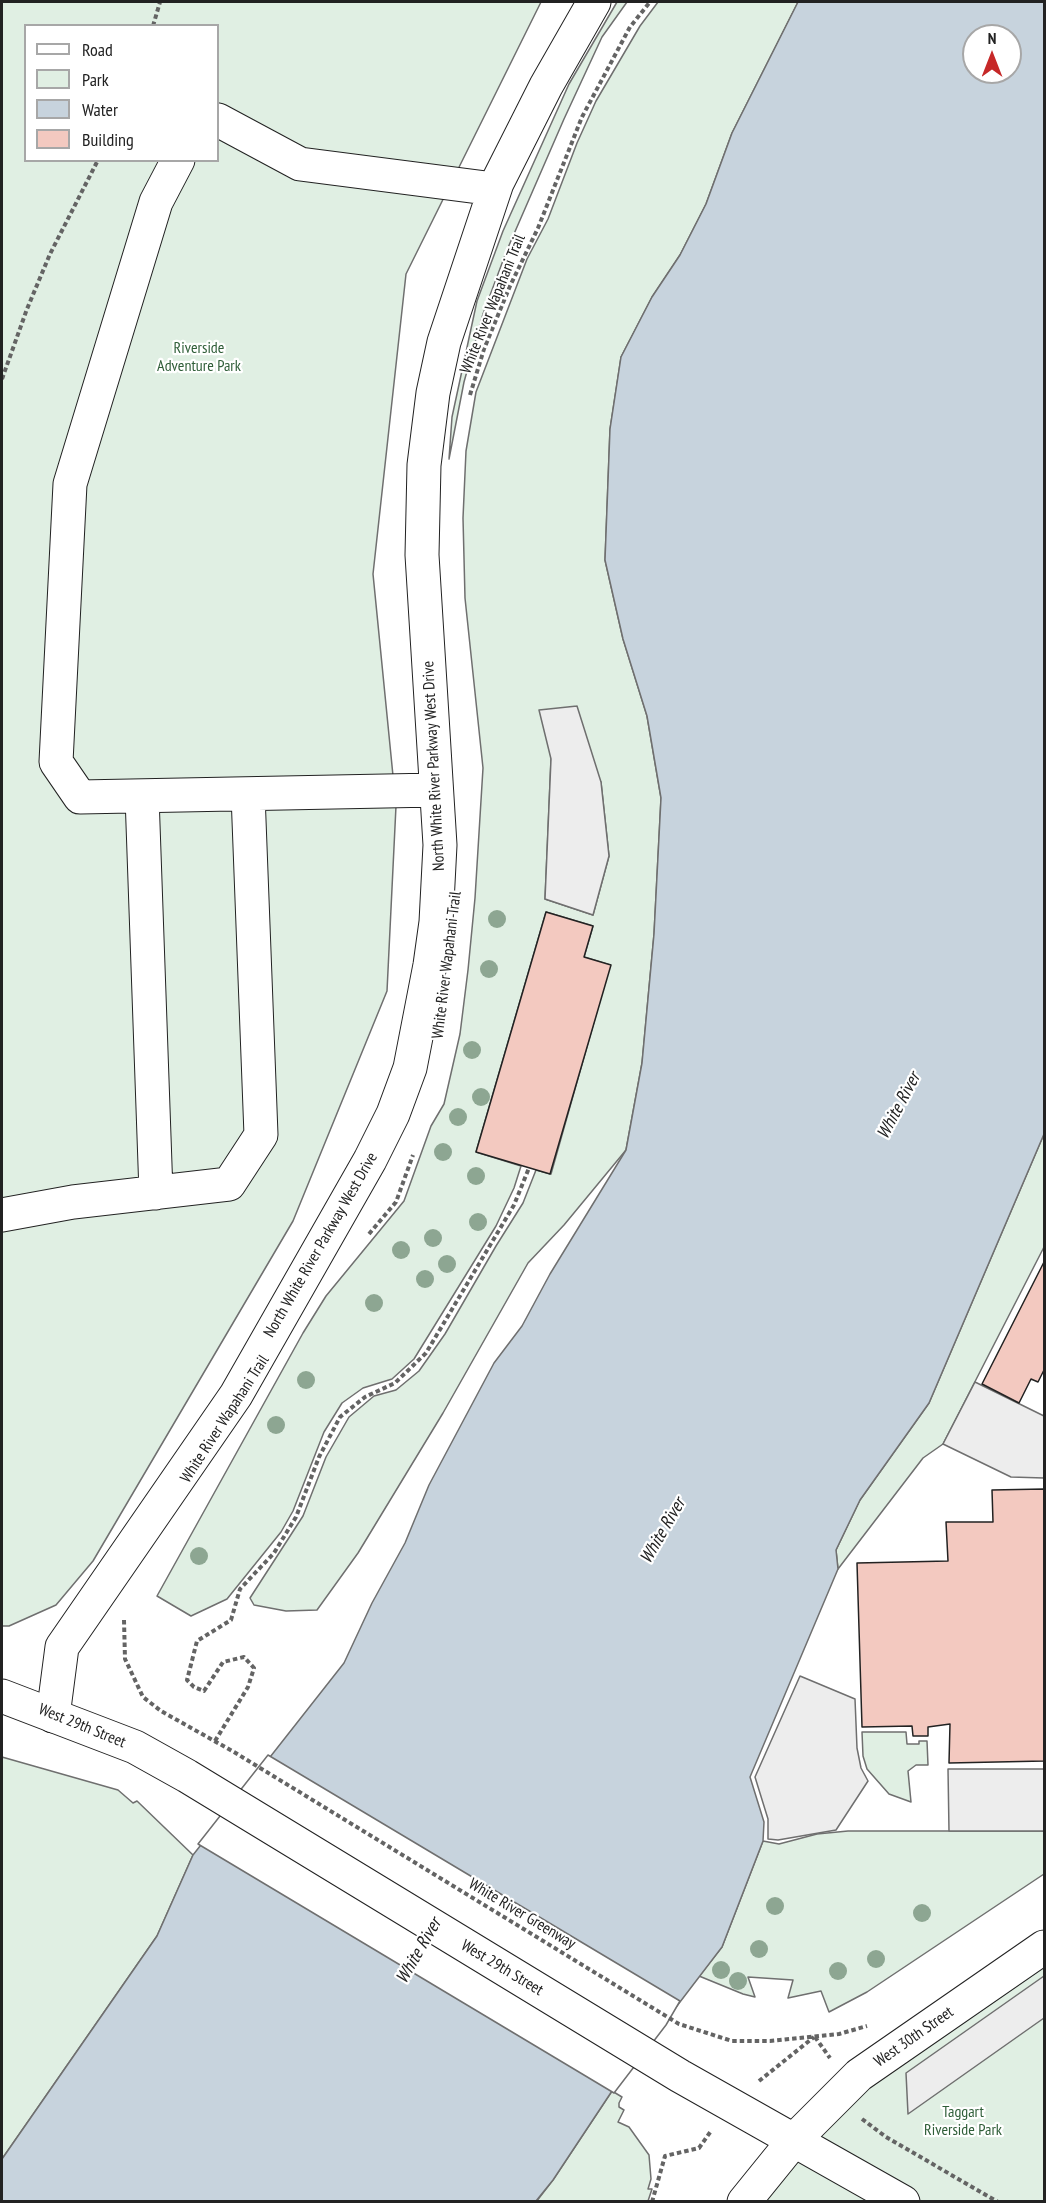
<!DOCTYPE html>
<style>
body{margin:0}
#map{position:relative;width:1046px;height:2203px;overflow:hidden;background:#fff;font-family:"PT Sans Narrow",sans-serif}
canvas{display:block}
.frame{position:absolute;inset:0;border:3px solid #222;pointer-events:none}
.legend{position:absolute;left:24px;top:24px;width:195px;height:138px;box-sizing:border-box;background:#fff;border:2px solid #a7a7a7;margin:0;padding:8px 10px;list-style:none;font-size:18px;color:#222}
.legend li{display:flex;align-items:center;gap:12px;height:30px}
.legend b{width:30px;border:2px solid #a7a7a7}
.north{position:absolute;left:962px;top:24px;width:60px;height:60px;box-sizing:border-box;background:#fff;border:2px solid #a7a7a7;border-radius:50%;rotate:0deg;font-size:16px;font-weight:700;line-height:24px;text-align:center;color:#222}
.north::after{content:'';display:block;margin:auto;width:21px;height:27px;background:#c62828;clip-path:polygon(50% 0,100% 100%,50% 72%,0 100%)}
</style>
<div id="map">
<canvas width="1046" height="2203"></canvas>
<div class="frame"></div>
<ul class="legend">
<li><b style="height:8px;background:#fff"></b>Road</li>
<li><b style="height:16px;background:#e0efe3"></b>Park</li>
<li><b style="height:16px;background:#c7d3dd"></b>Water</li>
<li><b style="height:16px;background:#f3c9c0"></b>Building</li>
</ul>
<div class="north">N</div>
</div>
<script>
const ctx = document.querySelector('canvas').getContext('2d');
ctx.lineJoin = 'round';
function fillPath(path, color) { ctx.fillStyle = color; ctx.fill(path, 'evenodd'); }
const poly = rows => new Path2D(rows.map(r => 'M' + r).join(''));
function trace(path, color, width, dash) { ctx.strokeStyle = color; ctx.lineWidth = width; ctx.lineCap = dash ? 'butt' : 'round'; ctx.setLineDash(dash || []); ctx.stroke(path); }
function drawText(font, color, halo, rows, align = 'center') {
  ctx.font = font + ' "PT Sans Narrow",sans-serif'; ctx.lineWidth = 4.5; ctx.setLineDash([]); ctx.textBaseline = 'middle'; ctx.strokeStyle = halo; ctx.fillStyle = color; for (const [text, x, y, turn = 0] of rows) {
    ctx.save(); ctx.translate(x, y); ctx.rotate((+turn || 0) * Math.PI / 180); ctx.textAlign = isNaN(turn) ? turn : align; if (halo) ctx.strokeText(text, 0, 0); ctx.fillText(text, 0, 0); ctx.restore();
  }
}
const green = poly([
 [2,2,541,2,406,274,373,574,396,806,387,991,293,1221,93,1561,56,1605,9,1626,2,1626,2,2],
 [26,26,218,26,218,160,26,160,26,26],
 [617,2,627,2,602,37,564,119,507,250,483,314,464,382,449,459,452,417,477,301,503,231,569,84,617,2],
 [658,2,798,2,732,133,706,204,680,255,652,297,621,357,610,429,605,560,623,639,647,716,661,798,654,934,642,1063,626,1150,564,1225,528,1263,443,1413,358,1553,317,1610,286,1611,254,1605,250,1598,303,1516,326,1457,349,1417,374,1396,396,1390,419,1371,445,1334,496,1246,523,1203,536,1170,551,1174,610,965,584,957,593,926,546,912,476,1152,521,1166,514,1188,496,1226,414,1359,392,1379,363,1388,342,1403,324,1432,293,1511,281,1532,227,1599,191,1616,157,1596,303,1333,326,1296,404,1201,431,1126,444,1104,460,1034,468,970,475,898,483,768,465,598,463,518,466,451,476,392,527,259,548,219,577,143,596,101,640,26,658,2],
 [551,759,601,782,609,856,593,915,545,899,551,759],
 [1044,1134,1044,1247,943,1444,923,1458,838,1569,836,1550,860,1500,929,1403,1044,1134],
 [862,1732,906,1732,907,1744,919,1744,919,1741,927,1741,928,1765,916,1765,908,1771,911,1802,889,1794,867,1769,863,1756,862,1732],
 [2,1757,118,1790,133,1803,137,1801,193,1855,157,1936,2,2159,2,1757],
 [848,1831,1044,1831,1044,1874,867,1992,829,2012,821,1991,788,1998,793,1980,748,1977,755,1997,743,1994,699,1976,722,1947,763,1841,779,1844,817,1834,848,1831],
 [1044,1967,1044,2201,741,2202,795,2139,1044,1967],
 [612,2091,622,2097,619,2103,619,2107,624,2110,618,2122,629,2127,649,2155,651,2179,648,2189,652,2189,648,2201,536,2202,553,2180,612,2091]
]);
fillPath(green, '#e0efe3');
trace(green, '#6f6f6f', 1.5);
const parking = poly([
 [577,706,601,782,609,856,593,915,545,899,551,759,539,710,577,706],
 [975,1382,1044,1416,1044,1478,1011,1477,943,1444,975,1382],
 [800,1676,855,1699,857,1748,861,1768,868,1781,836,1830,778,1840,768,1839,768,1819,755,1777,800,1676],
 [948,1769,1044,1769,1044,1831,949,1831,948,1769],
 [1044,1976,1044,2018,908,2114,906,2073,1044,1976]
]);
fillPath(parking, '#ededed');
trace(parking, '#6f6f6f', 1.5);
const water = poly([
 [798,2,1044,2,1044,1134,929,1403,860,1500,836,1550,838,1569,750,1777,764,1822,763,1841,722,1947,612,2091,553,2180,536,2201,2,2202,2,2159,157,1936,193,1855,344,1663,372,1603,405,1543,429,1485,494,1363,522,1326,550,1274,626,1150,642,1063,654,934,661,798,647,716,623,639,605,560,610,429,621,357,652,297,680,255,706,204,732,133,798,2],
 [974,36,1010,36,1010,72,974,72,974,36]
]);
fillPath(water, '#c7d3dd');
trace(water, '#6f6f6f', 1.5);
const pier = poly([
 [268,1755,680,2001,666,2025,614,2093,198,1844,268,1755]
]);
fillPath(pier, '#fff');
trace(pier, '#6f6f6f', 1.5);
const building = poly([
 [546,912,593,926,584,957,611,965,550,1174,476,1152,546,912],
 [1044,1262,1044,1370,1038,1382,1031,1379,1019,1403,982,1384,1044,1262],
 [1044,1489,1044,1761,949,1763,950,1724,928,1727,928,1736,913,1736,912,1726,862,1727,857,1563,948,1561,946,1522,993,1522,992,1490,1044,1489]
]);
fillPath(building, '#f3c9c0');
trace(building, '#222', 1.5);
const minor = poly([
 [218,120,300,164,494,189],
 [178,160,156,202,70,484,56,762,80,797,436,790],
 [142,796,156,1193],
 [2,1215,73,1202,229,1184,261,1135,248,794],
 [53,1716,62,1647,236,1395,370,1160,393,1114,410,1068,430,965,436,922,440,845,422,555,424,465,433,393,444,342,497,183,546,86,594,2],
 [744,2202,795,2139]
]);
const major = poly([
 [2,1696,135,1747,187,1776,680,2076,903,2202],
 [795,2139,859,2075,1044,1947]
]);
trace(minor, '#222', 35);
trace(major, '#222', 35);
trace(poly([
 [153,26,160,2],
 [2,379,27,309,50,254,98,160],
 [470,395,484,349,510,286,538,228,582,117,630,27,650,2],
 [369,1234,396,1202,413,1155],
 [124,1620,125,1659,143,1697,161,1711,234,1752,679,2024,732,2041,770,2041,839,2034,867,2026],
 [215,1741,248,1687,254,1668,244,1657,223,1662,204,1691,194,1687,187,1680,197,1641,231,1620,240,1589,274,1553,296,1517,319,1457,340,1417,365,1397,395,1383,426,1353,514,1205,529,1168],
 [815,2037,830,2058],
 [759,2081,814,2037],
 [862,2119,886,2137,998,2202],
 [652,2202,665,2156,699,2148,711,2131]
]), '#646464', 4, [4.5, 3]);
trace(minor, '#fff', 33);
trace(major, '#fff', 33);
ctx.fillStyle = '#8da692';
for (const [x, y] of [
 [497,919],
 [489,969],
 [472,1050],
 [481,1097],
 [458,1117],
 [443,1152],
 [476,1176],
 [478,1222],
 [433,1238],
 [401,1250],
 [447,1264],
 [425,1279],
 [374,1303],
 [306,1380],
 [276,1425],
 [199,1556],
 [775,1906],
 [922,1913],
 [759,1949],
 [876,1959],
 [721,1970],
 [838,1971],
 [738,1981]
]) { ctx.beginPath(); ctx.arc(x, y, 9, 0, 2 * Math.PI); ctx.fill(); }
drawText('16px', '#222', '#fff', [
 ["White River Wapahani Trail",493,304,-68],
 ["North White River Parkway West Drive",434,766,-93],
 ["White River Wapahani Trail",447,965,-83],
 ["North White River Parkway West Drive",321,1245,-60],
 ["White River Wapahani Trail",225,1419,-57],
 ["West 29th Street",82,1726,22],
 ["White River Greenway",522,1914,31],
 ["West 29th Street",502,1968,31],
 ["West 30th Street",914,2037,-35]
]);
drawText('16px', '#2f5e38', '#fff', [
 ["Riverside",199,348],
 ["Adventure Park",199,366],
 ["Taggart",963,2112],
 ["Riverside Park",963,2130]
]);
drawText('italic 18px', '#222', '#fff', [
 ["White River",899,1106,-62],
 ["White River",663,1531,-60],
 ["White River",419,1951,-60]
]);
</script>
